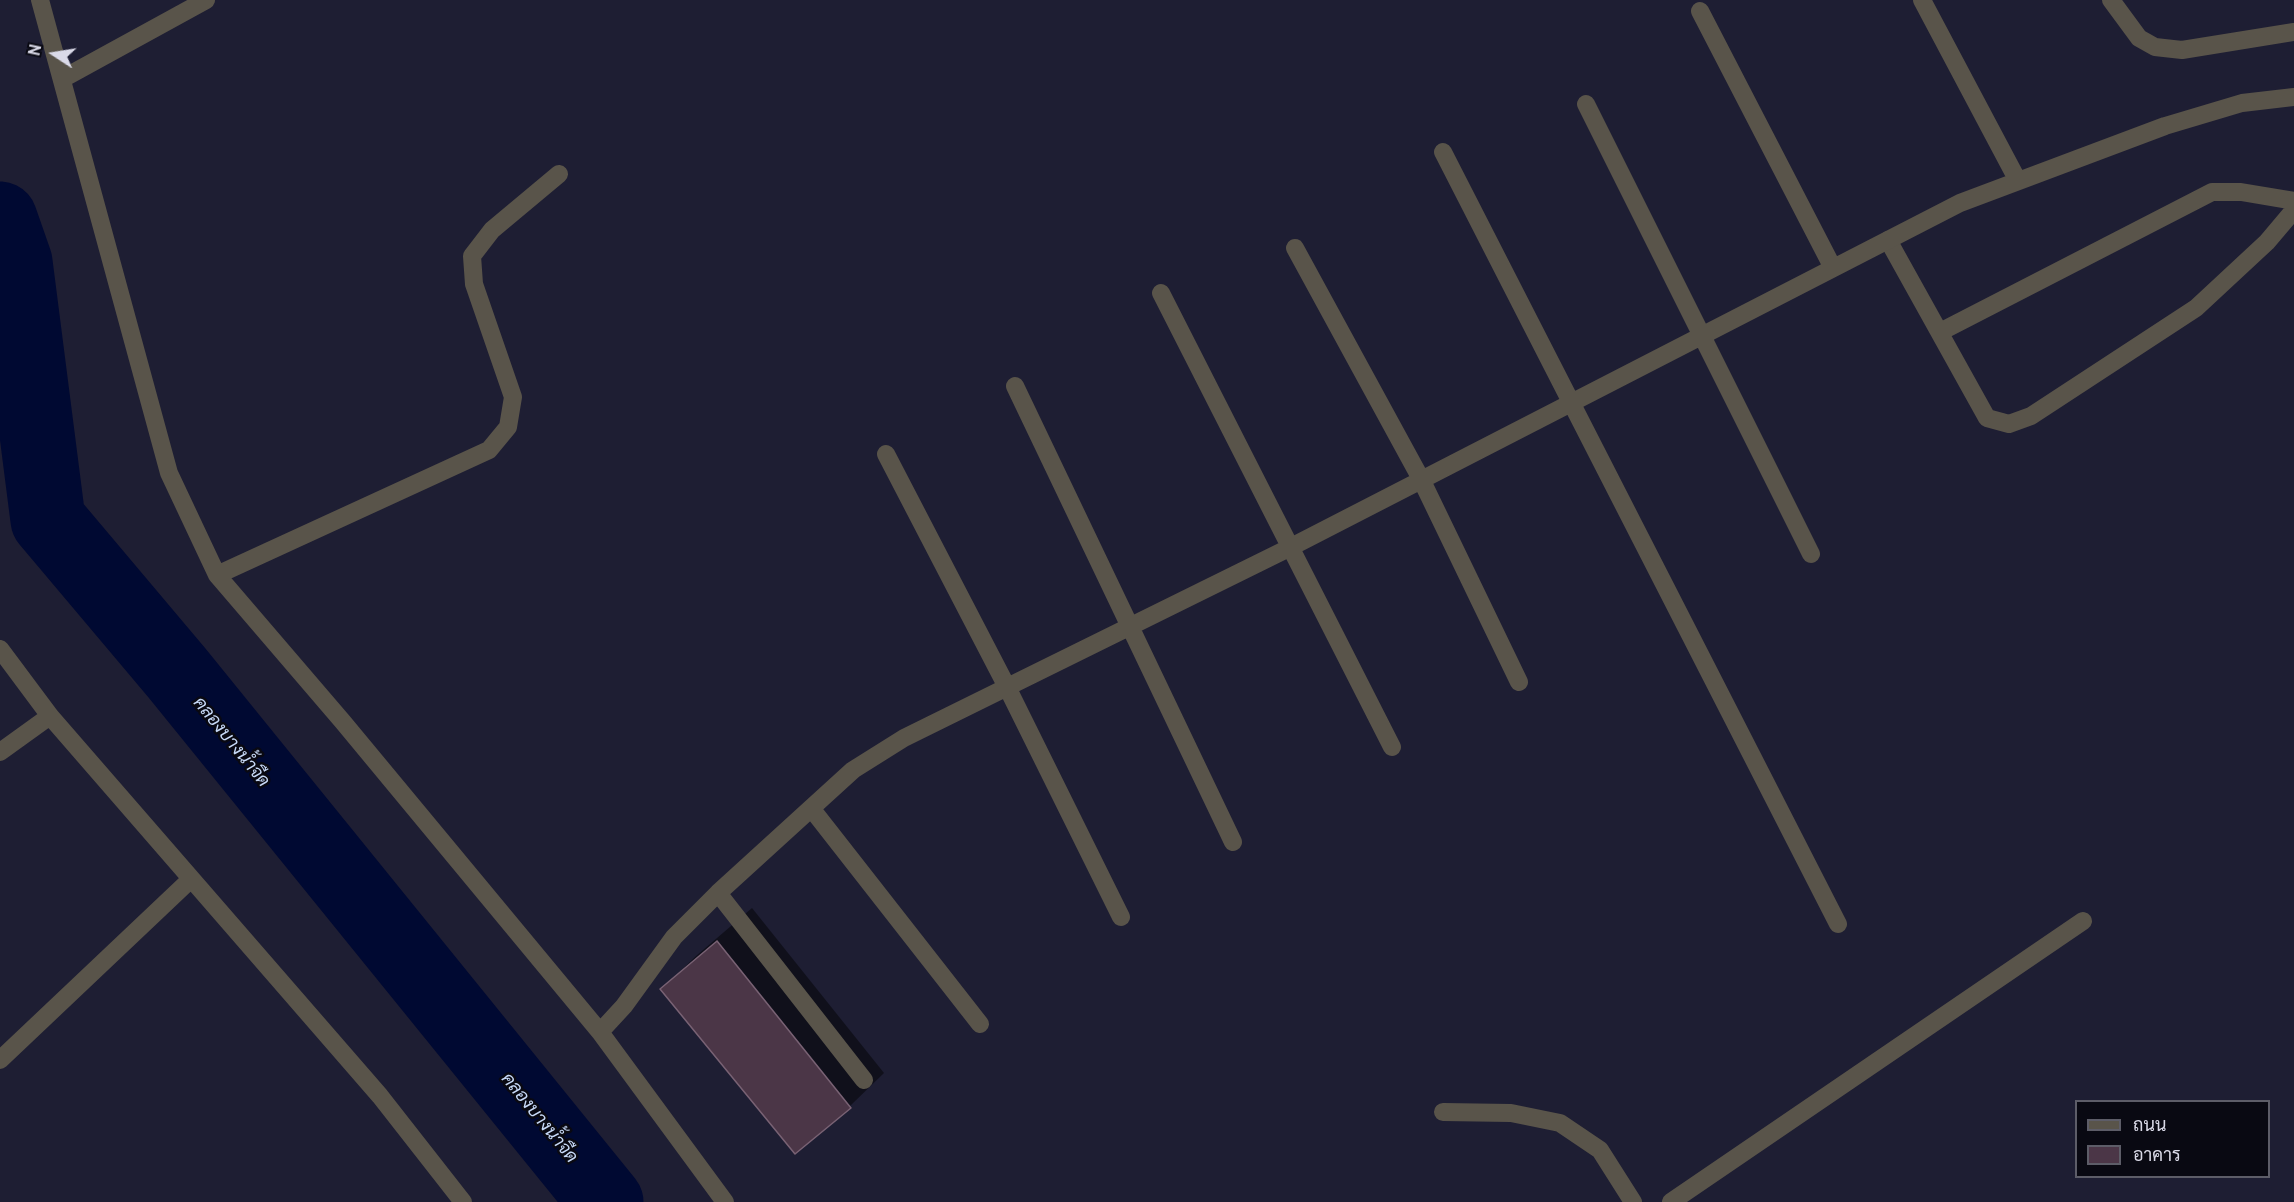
<!DOCTYPE html>
<meta charset="utf-8">
<style>
body{margin:0}
#map{position:relative;width:2294px;height:1202px;overflow:hidden;background:#1e1e33;font-family:Overpass,Sarabun,sans-serif}
canvas{display:block}
.legend{position:absolute;left:2075px;top:1100px;width:195px;height:78px;box-sizing:border-box;background:#090912;border:2px solid #5d5d68;margin:0;padding:8px 10px;list-style:none;font-size:18px;color:#dadae8}
.legend li{display:flex;align-items:center;gap:12px;height:30px}
.legend b{width:30px;border:2px solid #5d5d68}
.north{position:absolute;left:24px;top:24px;width:60px;height:60px;-webkit-text-stroke:4px #090912;paint-order:stroke;rotate:282deg;font-size:16px;font-weight:700;line-height:24px;text-align:center;color:#dadae8}
.north::after{content:'';display:block;margin:auto;width:21px;height:27px;background:#dadae8;clip-path:polygon(50% 0,100% 100%,50% 72%,0 100%)}
</style>
<div id="map">
<canvas width="2294" height="1202"></canvas>
<ul class="legend">
<li><b style="height:8px;background:#59544a"></b>ถนน</li>
<li><b style="height:16px;background:#4b3647"></b>อาคาร</li>
</ul>
<div class="north">N</div>
</div>
<script>
const ctx = document.querySelector('canvas').getContext('2d');
ctx.lineJoin = 'round';
function fillPath(path, color) { ctx.fillStyle = color; ctx.fill(path, 'evenodd'); }
const poly = rows => new Path2D(rows.map(r => 'M' + r).join(''));
function trace(path, color, width, dash) { ctx.strokeStyle = color; ctx.lineWidth = width; ctx.lineCap = dash ? 'butt' : 'round'; ctx.setLineDash(dash || []); ctx.stroke(path); }
function drawText(font, color, halo, rows, align = 'center') {
  ctx.font = font + ' Overpass,Sarabun,sans-serif'; ctx.lineWidth = 5; ctx.setLineDash([]); ctx.textBaseline = 'middle'; ctx.strokeStyle = halo; ctx.fillStyle = color; for (const [text, x, y, turn = 0] of rows) {
    ctx.save(); ctx.translate(x, y); ctx.rotate((+turn || 0) * Math.PI / 180); ctx.textAlign = isNaN(turn) ? turn : align; if (halo) ctx.strokeText(text, 0, 0); ctx.fillText(text, 0, 0); ctx.restore();
  }
}
fillPath(poly([
 [752,908,884,1073,850,1106,795,1152,662,989,696,956]
]), '#0007');
trace(poly([
 [0,219,15,262,48,520,177,673,606,1202]
]), '#000932', 75);
const building = poly([
 [717,941,851,1108,795,1154,660,989,717,941]
]);
fillPath(building, '#4b3647');
trace(building, '#796274', 1.5);
trace(poly([
 [2111,0,2139,38,2155,47,2182,50,2294,32],
 [1888,240,1987,418,2009,424,2031,416,2196,308,2267,242,2294,210],
 [1940,332,2212,192,2241,192,2294,201],
 [1443,1112,1511,1113,1560,1123,1600,1150,1633,1202]
]), '#59544a', 18);
trace(poly([
 [40,0,169,473,217,575,343,722,600,1032,725,1202],
 [1922,0,2018,181],
 [1700,11,1833,268],
 [62,79,206,0],
 [1586,104,1811,554],
 [1443,152,1838,924],
 [1295,248,1421,479,1519,682],
 [1161,293,1392,747],
 [1015,386,1233,842],
 [886,454,1007,687,1121,917],
 [217,575,489,450,508,427,513,397,474,284,472,256,492,230,559,174],
 [0,649,50,716,380,1096,463,1202],
 [0,752,50,716],
 [811,808,980,1024],
 [718,893,864,1080],
 [600,1032,624,1006,674,937,718,893,853,770,904,738,1291,547,1960,203,2165,126,2242,103,2294,97],
 [0,1060,191,879],
 [1671,1202,2083,921]
]), '#59544a', 18);
drawText('italic 18px', '#c7d9f7', '#090912', [
 ["คลองบางน้ำจืด",230,743,51],
 ["คลองบางน้ำจืด",538,1119,51]
]);
</script>
